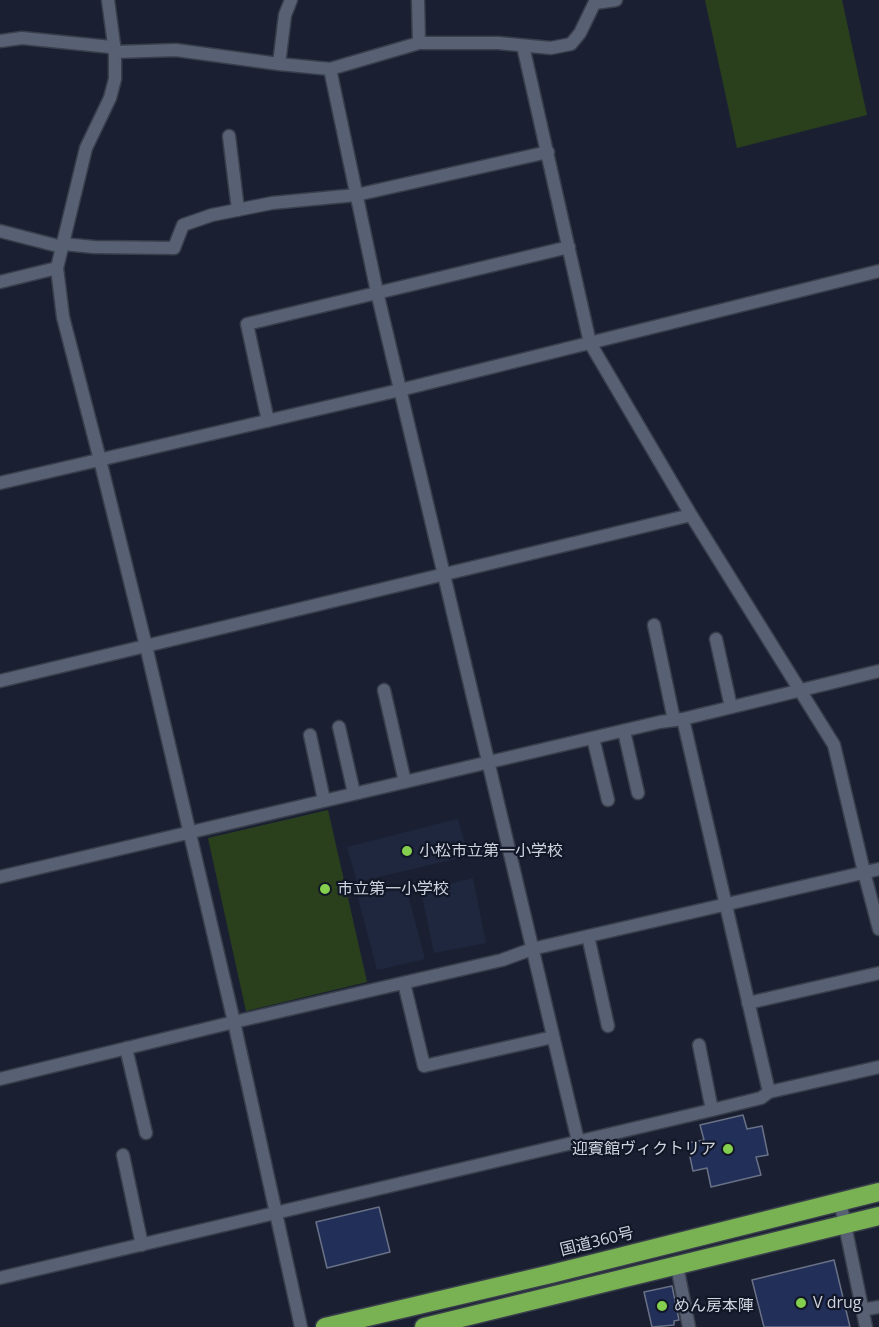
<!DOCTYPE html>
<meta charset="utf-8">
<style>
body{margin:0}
canvas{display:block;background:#1a2031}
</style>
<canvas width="879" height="1327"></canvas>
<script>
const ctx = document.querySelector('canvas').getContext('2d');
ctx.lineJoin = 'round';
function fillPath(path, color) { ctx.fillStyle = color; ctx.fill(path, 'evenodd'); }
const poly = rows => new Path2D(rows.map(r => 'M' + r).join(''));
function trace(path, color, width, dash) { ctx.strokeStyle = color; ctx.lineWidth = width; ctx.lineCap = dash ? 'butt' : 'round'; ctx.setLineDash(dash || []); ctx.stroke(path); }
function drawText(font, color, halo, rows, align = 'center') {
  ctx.font = font + ' "Open Sans","Noto Sans JP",sans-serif'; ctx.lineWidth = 4.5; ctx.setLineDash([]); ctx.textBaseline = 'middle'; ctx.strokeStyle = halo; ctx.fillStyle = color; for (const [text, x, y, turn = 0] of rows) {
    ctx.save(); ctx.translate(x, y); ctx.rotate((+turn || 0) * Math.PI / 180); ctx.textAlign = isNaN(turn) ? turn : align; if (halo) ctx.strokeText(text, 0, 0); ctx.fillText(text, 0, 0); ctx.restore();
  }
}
fillPath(poly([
 [458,819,468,856,357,882,347,847],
 [473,878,486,943,434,953,421,891],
 [406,888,425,959,377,970,358,898]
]), '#1f273e');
fillPath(poly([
 [705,0,842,0,867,115,737,148],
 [328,810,367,982,246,1011,208,838]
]), '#2a401c');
const building = poly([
 [743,1115,747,1129,762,1126,768,1155,756,1157,761,1175,711,1187,707,1168,693,1171,687,1143,704,1140,700,1125,743,1115],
 [379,1207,390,1252,327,1268,316,1222,379,1207],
 [834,1260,850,1327,764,1327,752,1280,834,1260],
 [672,1286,679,1320,674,1321,674,1325,652,1327,644,1292,672,1286]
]);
fillPath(building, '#212f59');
trace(building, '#697186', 1.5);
const minor = poly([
 [108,0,115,52,115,79,110,98,86,148,57,268,63,317,100,460,146,646,234,1022,301,1327],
 [418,0,419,43],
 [595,3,616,0],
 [0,41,22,38,111,47,115,52,176,50,279,64,330,69,419,43,498,43,551,48,571,44,580,33,596,0],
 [523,46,590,343,691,515,834,745,864,872,879,929],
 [279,64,285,15,291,0],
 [330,69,377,292,578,1141],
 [229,136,238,210],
 [0,231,62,247],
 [63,244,94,247,174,248,183,225,212,215,272,203,356,195,548,152],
 [0,282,57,268],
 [268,421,247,324,569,247],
 [0,483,400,390,879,271],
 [654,625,674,720],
 [716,639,731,707],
 [0,681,691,515],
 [384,690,405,782],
 [683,719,769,1092],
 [339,727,354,793],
 [624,731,638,793],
 [310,735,324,800],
 [593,738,608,800],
 [0,877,660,722,683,719,879,671],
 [588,936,608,1026],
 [404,983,424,1066,553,1037],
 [748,1003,879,973],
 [699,1045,712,1110],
 [126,1048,146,1133],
 [0,1079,234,1022,502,960,532,949,879,869],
 [123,1155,142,1245],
 [840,1201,866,1327],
 [677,1266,689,1327],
 [0,1278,712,1110,761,1098,769,1092,879,1067],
 [862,1310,879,1307]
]);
const highway = poly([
 [325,1327,551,1274,879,1192],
 [424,1327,879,1216]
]);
trace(minor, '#393e4b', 15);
trace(highway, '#393e4b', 21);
trace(minor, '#586074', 12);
trace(highway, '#79b252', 18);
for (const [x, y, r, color] of [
 [407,851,6,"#84cf4d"],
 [325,889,6,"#84cf4d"],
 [728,1149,6,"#84cf4d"],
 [801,1303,6,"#84cf4d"],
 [662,1306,6,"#84cf4d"]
]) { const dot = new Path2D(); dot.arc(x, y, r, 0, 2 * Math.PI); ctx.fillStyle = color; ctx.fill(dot); trace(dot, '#111727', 2); }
drawText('16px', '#ced3de', '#111727', [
 ["小松市立第一小学校",419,851],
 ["市立第一小学校",337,889],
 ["迎賓館ヴィクトリア",716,1149,"right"],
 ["V drug",813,1303],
 ["めん房本陣",674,1306]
], 'left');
drawText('16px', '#ced3de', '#111727', [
 ["国道360号",597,1242,-14]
]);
</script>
